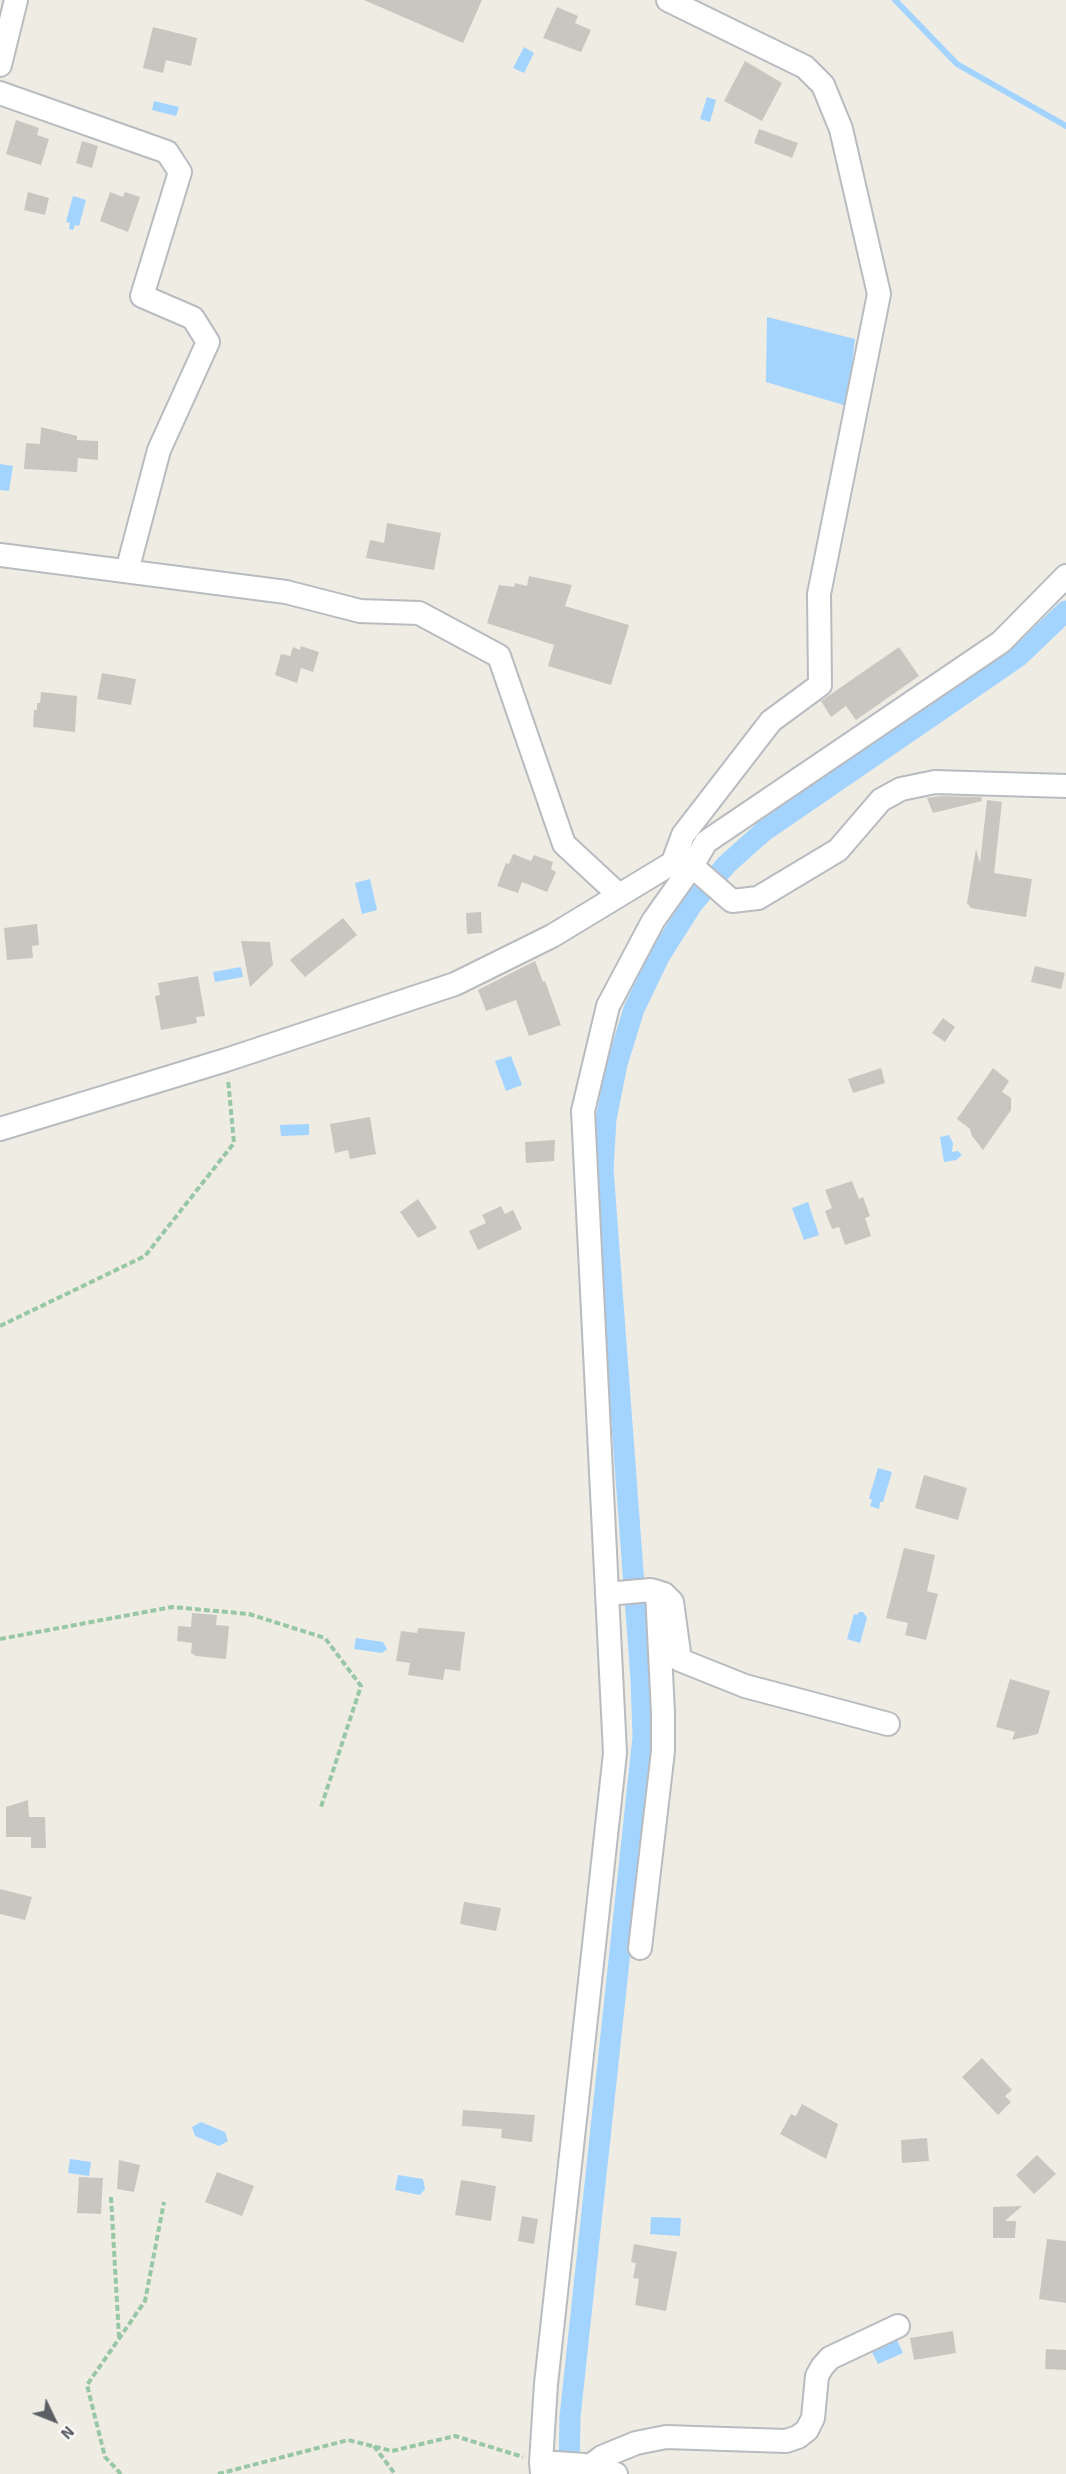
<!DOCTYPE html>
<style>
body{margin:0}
#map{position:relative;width:1066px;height:2474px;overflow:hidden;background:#eeece3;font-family:Signika,sans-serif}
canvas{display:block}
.north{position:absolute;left:24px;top:2390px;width:60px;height:60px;-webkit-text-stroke:4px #fff;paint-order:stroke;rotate:133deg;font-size:16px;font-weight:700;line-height:24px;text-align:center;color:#5b5f64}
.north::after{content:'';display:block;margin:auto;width:21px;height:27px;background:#5b5f64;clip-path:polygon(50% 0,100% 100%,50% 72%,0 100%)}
</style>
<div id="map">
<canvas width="1066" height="2474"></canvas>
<div class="north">N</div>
</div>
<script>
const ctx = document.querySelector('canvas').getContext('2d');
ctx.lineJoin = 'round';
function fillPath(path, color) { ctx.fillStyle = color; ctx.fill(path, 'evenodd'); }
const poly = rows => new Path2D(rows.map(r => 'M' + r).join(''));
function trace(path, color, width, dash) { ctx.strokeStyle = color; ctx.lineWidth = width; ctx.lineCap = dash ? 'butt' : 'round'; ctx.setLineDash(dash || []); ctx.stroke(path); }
fillPath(poly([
 [524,47,534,53,524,73,513,68],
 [707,97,716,100,710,122,700,119],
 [154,101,179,107,176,116,152,110],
 [73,196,86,200,79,226,75,225,73,230,69,229,70,223,66,222],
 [767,317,855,339,847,406,766,382],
 [0,464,13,466,9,491,0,490],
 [370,879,377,910,362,914,355,883],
 [241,967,243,977,215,982,213,972],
 [511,1056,522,1085,506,1091,495,1061],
 [309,1124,309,1135,281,1136,280,1125],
 [949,1135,953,1143,952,1152,958,1151,962,1155,956,1160,944,1162,940,1137],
 [808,1202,819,1235,804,1240,792,1208],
 [878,1468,892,1472,883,1502,880,1502,879,1509,870,1506,872,1500,869,1498],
 [859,1612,863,1612,867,1618,860,1643,847,1639,854,1614,857,1615],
 [356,1638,383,1642,387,1649,382,1653,354,1649],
 [201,2122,225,2132,228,2141,219,2146,195,2136,192,2127],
 [70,2159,91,2162,89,2176,68,2173],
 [398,2175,423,2179,425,2189,420,2195,395,2190],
 [651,2217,681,2218,680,2236,650,2234],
 [897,2340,903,2353,878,2364,872,2352]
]), '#a2d4ff');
trace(poly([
 [895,0,957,64,1066,126]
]), '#a2d4ff', 6);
trace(poly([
 [569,2474,570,2417,643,1737,641,1679,603,1169,606,1119,617,1064,634,1009,660,955,693,903,727,864,764,831,1019,656,1066,611]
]), '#a2d4ff', 21);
fillPath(poly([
 [364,0,482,0,463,43],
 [557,7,578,16,575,23,591,30,581,52,543,38],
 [153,27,197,38,191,66,166,60,163,73,143,68],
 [745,61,782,83,762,121,724,101],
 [16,120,39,128,37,135,49,139,41,165,6,154],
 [759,129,798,143,792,158,754,143],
 [82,141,98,146,92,168,76,163],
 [28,192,49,198,45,215,24,210],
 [110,192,123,197,125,192,140,197,128,232,100,221],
 [41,427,77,436,77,440,98,441,98,460,78,458,77,472,24,469,26,443,40,444],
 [387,523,441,533,434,570,366,558,370,540,384,543],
 [529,576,572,585,565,606,629,625,611,685,548,666,554,645,487,623,499,585,514,587,515,583,527,586],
 [301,646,319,652,313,672,301,668,297,683,275,675,281,654,290,656,293,647,300,650],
 [899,647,919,676,856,720,846,706,831,717,821,701],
 [102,673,136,679,131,705,97,699],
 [41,692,77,696,75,732,33,727,34,710,37,710,37,703,40,703],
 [941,796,981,797,982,801,933,813,927,798],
 [987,800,1002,802,994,873,1032,879,1026,917,971,908,967,903,976,849,980,863],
 [513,854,531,861,534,855,553,862,551,869,556,872,547,892,522,882,518,893,497,886,506,863,509,864],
 [481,912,482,933,467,934,466,913],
 [343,918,357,935,305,977,290,960],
 [37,924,39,945,32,946,33,958,7,960,4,928],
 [241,941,270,942,273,965,250,987],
 [535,961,543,982,545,981,561,1025,529,1036,516,1000,486,1011,478,990],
 [1035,966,1065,973,1061,989,1031,982],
 [198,976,205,1016,196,1017,197,1023,161,1030,155,996,160,995,158,983],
 [943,1018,955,1027,945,1042,932,1033],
 [881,1068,885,1083,853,1093,848,1079],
 [993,1068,1009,1081,1002,1092,1011,1098,1011,1110,983,1150,972,1136,970,1129,957,1119],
 [370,1117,376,1154,350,1159,348,1150,335,1153,330,1124],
 [555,1140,554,1161,526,1163,525,1142],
 [852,1181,859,1199,863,1197,870,1216,865,1218,871,1236,845,1245,839,1227,832,1229,825,1211,832,1208,825,1190],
 [418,1199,437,1228,418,1238,400,1212],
 [501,1206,505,1214,513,1210,522,1229,478,1250,469,1231,486,1223,482,1215],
 [924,1475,967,1488,958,1520,915,1508],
 [904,1548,935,1555,927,1591,938,1594,926,1640,905,1635,908,1623,886,1618],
 [192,1613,217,1615,216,1625,229,1626,226,1659,196,1656,191,1653,192,1643,177,1641,178,1626,191,1627],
 [418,1628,465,1632,460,1671,445,1669,443,1680,408,1675,410,1663,396,1661,401,1631,417,1633],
 [1010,1679,1050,1691,1038,1734,1012,1740,1015,1732,996,1727],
 [28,1800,29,1817,45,1817,46,1848,31,1848,31,1837,6,1837,6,1807],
 [0,1889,32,1897,25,1920,0,1914],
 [464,1902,501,1908,496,1931,460,1924],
 [982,2058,1012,2090,1005,2096,1011,2102,998,2115,962,2077],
 [802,2104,838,2124,826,2159,780,2134,791,2114,796,2116],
 [463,2110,535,2115,532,2142,501,2138,502,2129,462,2126],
 [927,2138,929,2161,902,2163,901,2140],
 [1037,2155,1056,2174,1034,2194,1016,2175],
 [119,2160,140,2165,134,2192,117,2189],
 [217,2172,254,2186,242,2216,205,2202],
 [79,2177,103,2178,101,2214,77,2213],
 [461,2180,496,2186,491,2221,455,2215],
 [1022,2206,1005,2221,1016,2221,1015,2238,993,2238,993,2207],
 [522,2216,538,2219,534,2244,518,2241],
 [1047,2239,1066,2241,1066,2303,1039,2299],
 [634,2244,677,2252,666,2311,635,2305,639,2279,633,2278,636,2263,631,2262],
 [953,2331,956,2353,914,2360,910,2338],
 [1046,2349,1066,2350,1066,2370,1045,2369]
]), '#c9c6c0');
const street = poly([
 [668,0,805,67,823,85,841,129,879,294,819,594,820,685,771,721,683,835,673,862],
 [0,65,16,0],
 [0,93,167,152,180,172,142,296,193,318,208,342,159,450,127,571],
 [0,555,286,592,360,611,419,613,499,656,564,844,619,895],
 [692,866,732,901,758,898,838,850,881,800,901,789,935,782,1066,786],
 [0,1129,226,1060,455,984,552,936,684,856],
 [607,1594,651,1590,664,1594,672,1602,680,1660,745,1686,888,1724],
 [640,1948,663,1751,663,1713,657,1592],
 [541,2462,584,2465,616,2474],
 [590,2466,602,2457,636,2443,666,2437,786,2441,798,2437,807,2430,813,2418,817,2376,822,2367,830,2358,898,2326],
 [542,2474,541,2462,546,2384,615,1753,583,1111,608,1006,653,921,692,866,706,842,1001,642,1066,576]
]);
trace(street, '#b8bbc0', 26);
trace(poly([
 [0,1326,145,1256,234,1143,228,1079],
 [0,1639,172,1607,249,1614,325,1638,361,1686,321,1807],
 [111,2197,119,2337],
 [374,2446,395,2474],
 [121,2474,105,2457,87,2385,145,2301,164,2202],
 [218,2474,348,2440,392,2451,455,2436,523,2457]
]), '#98c7a6', 4, [6, 3]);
trace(street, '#fff', 22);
</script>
